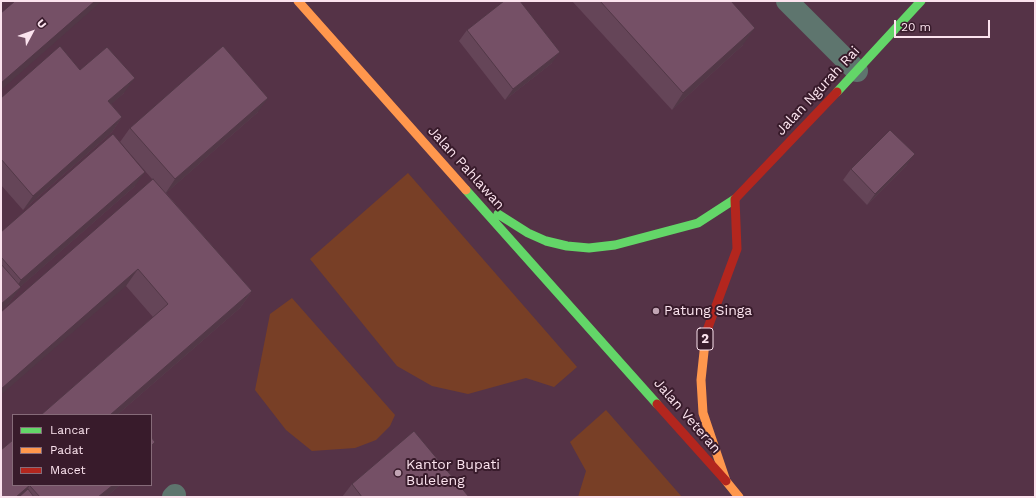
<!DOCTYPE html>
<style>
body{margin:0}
#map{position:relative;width:1036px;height:498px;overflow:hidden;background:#553347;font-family:"Work Sans",sans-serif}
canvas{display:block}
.frame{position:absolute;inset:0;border:2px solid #fbe3ee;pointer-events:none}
.legend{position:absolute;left:12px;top:414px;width:140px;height:72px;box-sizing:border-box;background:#381b2b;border:1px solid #866b79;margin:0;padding:5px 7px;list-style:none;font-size:12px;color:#fbe3ee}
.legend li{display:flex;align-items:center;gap:8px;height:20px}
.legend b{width:20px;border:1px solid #866b79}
.north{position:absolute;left:12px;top:12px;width:40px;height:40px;-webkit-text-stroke:3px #381b2b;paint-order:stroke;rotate:49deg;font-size:11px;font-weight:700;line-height:16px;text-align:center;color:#fbe3ee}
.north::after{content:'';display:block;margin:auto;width:14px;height:18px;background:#fbe3ee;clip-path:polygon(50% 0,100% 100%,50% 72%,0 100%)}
.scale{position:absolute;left:894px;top:20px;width:96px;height:18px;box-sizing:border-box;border:2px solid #fbe3ee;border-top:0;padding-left:5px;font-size:12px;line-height:14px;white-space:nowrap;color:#fbe3ee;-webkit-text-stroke:3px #381b2b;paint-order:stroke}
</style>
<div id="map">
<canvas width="1036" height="498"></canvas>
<div class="frame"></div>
<ul class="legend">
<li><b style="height:5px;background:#63d668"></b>Lancar</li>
<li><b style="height:5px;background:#ff974d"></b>Padat</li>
<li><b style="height:5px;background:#b3261e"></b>Macet</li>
</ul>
<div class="north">U</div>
<div class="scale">20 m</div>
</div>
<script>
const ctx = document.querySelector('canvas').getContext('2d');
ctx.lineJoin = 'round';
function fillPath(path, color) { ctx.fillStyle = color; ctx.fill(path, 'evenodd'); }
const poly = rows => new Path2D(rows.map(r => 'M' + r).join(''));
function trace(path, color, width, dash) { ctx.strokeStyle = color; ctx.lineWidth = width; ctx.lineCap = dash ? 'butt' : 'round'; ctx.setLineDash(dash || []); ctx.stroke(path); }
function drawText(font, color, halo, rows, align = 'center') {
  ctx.font = font + ' "Work Sans",sans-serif'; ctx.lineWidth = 4; ctx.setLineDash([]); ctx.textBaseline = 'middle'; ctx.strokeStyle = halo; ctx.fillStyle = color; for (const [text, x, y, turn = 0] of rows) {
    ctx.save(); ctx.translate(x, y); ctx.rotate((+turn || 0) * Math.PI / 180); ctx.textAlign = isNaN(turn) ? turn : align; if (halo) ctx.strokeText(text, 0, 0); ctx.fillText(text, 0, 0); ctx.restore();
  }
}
fillPath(poly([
 [408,173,577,367,554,387,526,378,468,394,432,386,397,366,310,259],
 [292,298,395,415,390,426,376,440,355,448,312,451,286,430,255,390,270,314],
 [606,410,682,497,578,497,586,471,570,442]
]), '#783f26');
trace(poly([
 [787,1,857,71],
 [173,497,175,495]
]), '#5e756e', 22);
trace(poly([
 [837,92,921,1],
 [466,190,657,404],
 [498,214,528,233,546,241,567,246,589,248,615,245,698,223,735,199]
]), '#63d668', 9);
trace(poly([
 [298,1,466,190],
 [706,333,701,380,703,413,726,481,739,497]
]), '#ff974d', 9);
trace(poly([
 [706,333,737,249,735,199,837,92],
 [657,404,726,481]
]), '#b3261e', 9);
fillPath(poly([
 [572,1,731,1,743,45,672,110],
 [467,30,552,63,505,100,459,41],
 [80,70,124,93,111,104,122,117,112,132,23,210,1,185,1,98],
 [258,112,166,193,252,291,240,308,117,415,41,415,153,317,126,286,152,179,120,142,130,128],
 [907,165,867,205,843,180,851,169],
 [135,186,21,286,9,303,1,310,1,232],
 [352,484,469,497,342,497],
 [13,485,120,485,106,497,1,497]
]), '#654558');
fillPath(poly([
 [95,1,102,1,1,90,1,83],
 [755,28,743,45,672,110,683,93],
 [560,52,552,63,505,100,513,89],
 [135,78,124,93,98,116,108,101],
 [268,98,258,112,165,194,175,179],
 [122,117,112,132,23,210,33,196],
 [915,154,907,165,867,205,875,194],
 [145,172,135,186,11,295,21,280],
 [138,269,126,286,1,395,1,389],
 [21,287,9,303,1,310,1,304],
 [252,291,240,308,117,415,110,415],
 [30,485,22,497,16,497],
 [113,485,120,485,106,497,98,497]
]), '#523847');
const building = poly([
 [15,1,95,1,1,83,1,13,15,1],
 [504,1,520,1,560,52,513,89,467,30,504,1],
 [600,1,731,1,755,28,683,93,600,1],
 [60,46,80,70,107,47,135,78,108,101,122,117,33,196,1,159,1,98,60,46],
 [223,46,268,98,175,179,130,128,223,46],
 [890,130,915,154,875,194,851,169,890,130],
 [113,134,145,172,21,280,1,257,1,232,113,134],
 [153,179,252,291,110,415,41,415,168,304,138,269,1,389,1,312,153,179],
 [1,264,21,287,1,304,1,264],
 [414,431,469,497,362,497,352,484,414,431],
 [151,437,155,442,151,446,151,437],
 [13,440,13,485,30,485,16,497,1,497,1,450,13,440],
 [31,485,113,485,98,497,40,497,30,486,31,485],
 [28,489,34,497,19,497,28,489]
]);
fillPath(building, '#755066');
trace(building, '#523847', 1);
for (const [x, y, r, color] of [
 [656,311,4,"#c1a5b4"],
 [398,473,4,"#c1a5b4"]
]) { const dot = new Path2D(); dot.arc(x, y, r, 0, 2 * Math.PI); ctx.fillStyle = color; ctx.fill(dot); trace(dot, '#381b2b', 1.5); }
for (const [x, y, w] of [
 [705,339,16]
]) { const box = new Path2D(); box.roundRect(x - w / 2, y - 11, w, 22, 3); ctx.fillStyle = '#381b2b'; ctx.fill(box); trace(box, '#fbe3ee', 1); }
drawText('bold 13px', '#fbe3ee', null, [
 ["2",705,339]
]);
drawText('14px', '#fbe3ee', '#381b2b', [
 ["Jalan Ngurah Rai",818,91,-47],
 ["Jalan Pahlawan",466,168,48],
 ["Jalan Veteran",687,416,49]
]);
drawText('14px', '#fbe3ee', '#381b2b', [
 ["Patung Singa",664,311],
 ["Kantor Bupati",406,465],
 ["Buleleng",406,481]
], 'left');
</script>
